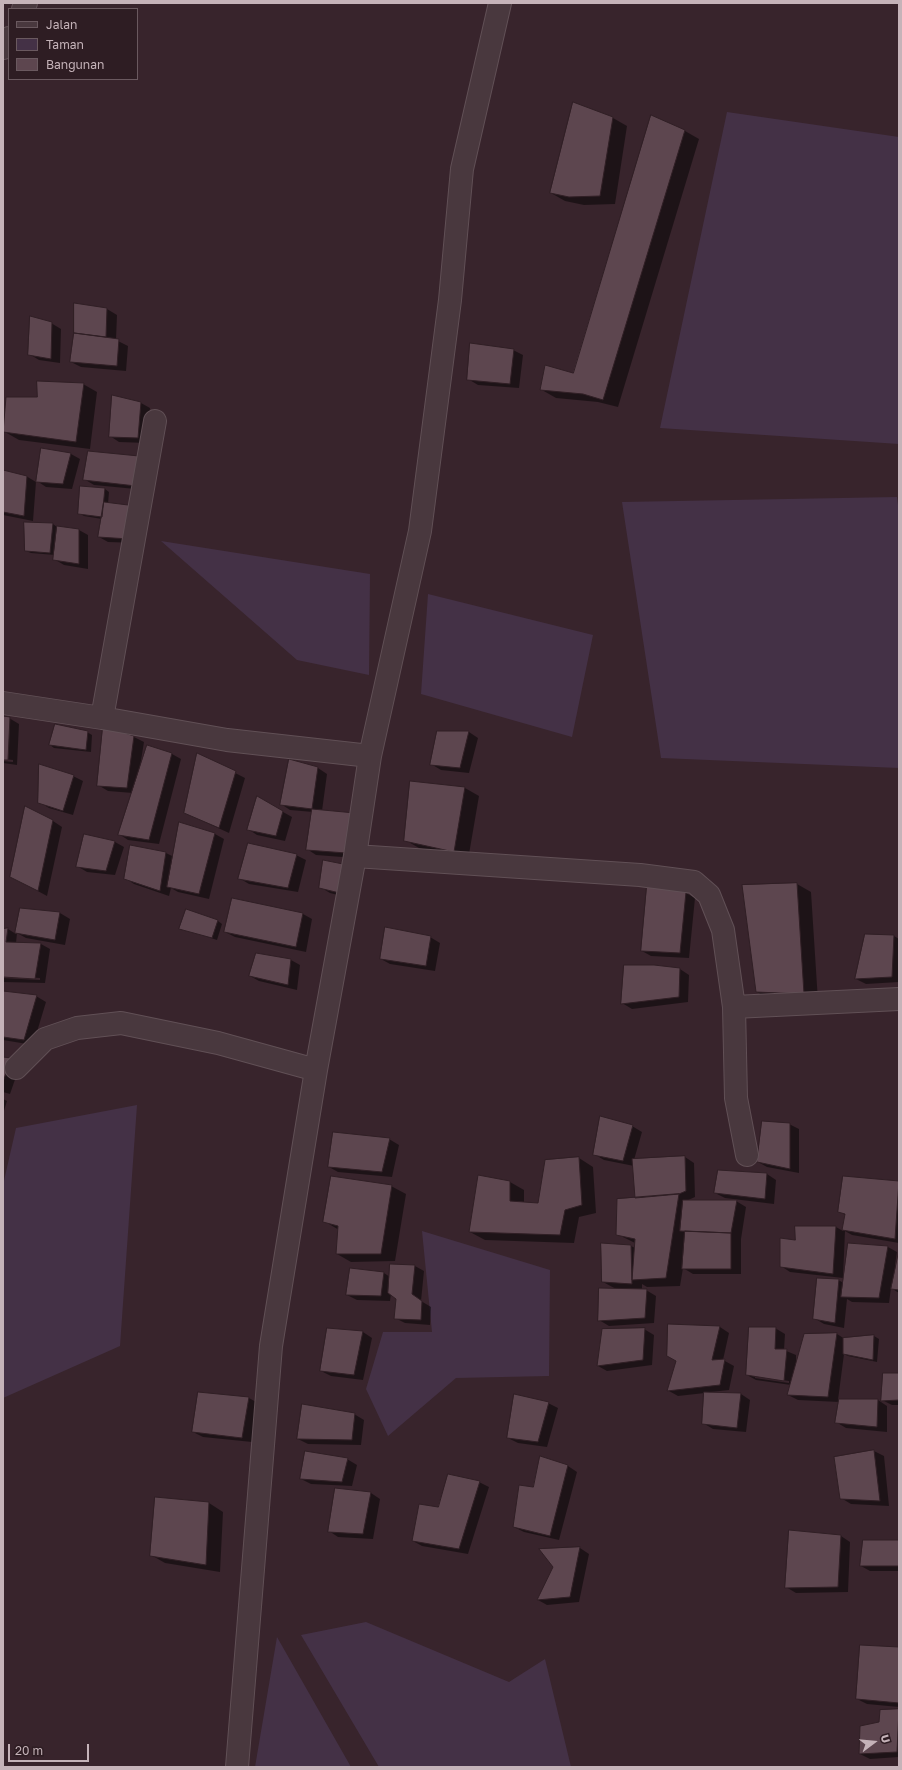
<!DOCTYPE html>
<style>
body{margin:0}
#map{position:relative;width:902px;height:1770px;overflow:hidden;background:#38242c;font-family:"Golos Text",sans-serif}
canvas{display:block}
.frame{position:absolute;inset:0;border:4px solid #c5b3b9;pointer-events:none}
.legend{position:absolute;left:8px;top:8px;width:130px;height:72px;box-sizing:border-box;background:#2e1d23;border:1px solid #6a595f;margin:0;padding:5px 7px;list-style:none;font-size:12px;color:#c5b3b9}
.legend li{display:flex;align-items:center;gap:8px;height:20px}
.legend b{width:20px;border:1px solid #6a595f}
.north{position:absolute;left:854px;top:1722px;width:40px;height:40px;-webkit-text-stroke:3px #2e1d23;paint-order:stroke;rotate:74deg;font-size:11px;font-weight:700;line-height:16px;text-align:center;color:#c5b3b9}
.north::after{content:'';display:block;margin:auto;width:14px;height:18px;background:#c5b3b9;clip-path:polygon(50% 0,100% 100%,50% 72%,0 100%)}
.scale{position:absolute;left:8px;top:1744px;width:81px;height:18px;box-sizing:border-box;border:2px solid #c5b3b9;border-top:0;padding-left:5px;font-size:12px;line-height:14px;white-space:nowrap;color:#c5b3b9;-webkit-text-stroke:3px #2e1d23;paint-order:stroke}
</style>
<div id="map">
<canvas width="902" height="1770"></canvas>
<div class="frame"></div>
<ul class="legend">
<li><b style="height:5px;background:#49383e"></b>Jalan</li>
<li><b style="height:11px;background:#443146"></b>Taman</li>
<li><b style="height:11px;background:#5d464f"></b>Bangunan</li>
</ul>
<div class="north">U</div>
<div class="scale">20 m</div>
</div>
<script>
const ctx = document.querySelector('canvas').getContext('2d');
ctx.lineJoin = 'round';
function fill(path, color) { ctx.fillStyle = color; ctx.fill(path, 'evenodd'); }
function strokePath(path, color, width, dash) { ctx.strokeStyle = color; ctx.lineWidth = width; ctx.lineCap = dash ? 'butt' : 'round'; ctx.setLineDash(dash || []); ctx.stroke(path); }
const green = new Path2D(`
 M727,112L899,137V444L660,428Z
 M897,497L899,513V768L661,758L622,502Z
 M161,541L370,574L369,675L297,660Z
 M428,594L593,635L572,737L421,694Z
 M137,1105L120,1346L3,1398V1185L16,1128Z
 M422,1231L550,1270L549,1376L456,1378L388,1436L366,1389L383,1332H432Z
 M366,1622L509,1682L545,1659L571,1767H379L301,1635Z
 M277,1637L351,1767H255Z`);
const shadow = new Path2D(`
 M613,118L627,126L615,204L584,205L565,201L551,193Z
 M685,131L699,139L618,407L598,402L556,398L542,390L573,374Z
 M75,305L107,309L117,315L116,340L128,346L126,371L81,367L71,362L75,333Z
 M51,323L61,329L60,363L39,360L29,354Z
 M513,350L523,355L519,388L478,385L468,379Z
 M83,384L97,392L90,449L19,440L5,432L38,398Z
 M141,403L150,408L147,443L119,442L110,436Z
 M89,453L146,490L94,485L84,479Z
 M71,454L80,459L72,489L46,487L37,481Z
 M3,471L26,476L36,482L33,521L3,515Z
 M105,489L109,492L108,504L138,543L108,542L99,537L102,519L84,516L79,513Z
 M53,524L57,527L79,530L88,535V569L64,565L54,559L55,555L31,553L26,551Z
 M3,717L9,718L19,724L17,765L3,763V761L13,762V760L3,759Z
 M104,727L134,737L144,742L140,767L172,754L181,759L159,844L128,840L119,834L133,793L108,791L98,785Z
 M87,732L92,735L91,752L54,748L50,745Z
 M438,732H469L478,738L469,773L441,770L431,764Z
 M198,754L245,778L229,833L185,813Z
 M290,761L318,768L327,774L322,811L355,858L316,855L307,849L313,812L290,810L281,804Z
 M73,776L83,781L73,815L49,808L39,802Z
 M411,782L465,788L479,796L468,860L419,848L405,840Z
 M258,798L292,817L285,841L257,835L248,829Z
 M53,821L62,827L47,896L21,882Z
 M180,823L215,834L224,839L209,899L178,892L171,888L169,896L134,884L125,878L131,846L166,853L174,857Z
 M115,842L124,847L115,875L87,872L77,866Z
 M296,855L306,860L298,892L249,884L239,878Z
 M324,861L357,900L330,893L320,887Z
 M797,884L811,892L818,1001L771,1000L757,992Z
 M686,893L695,898L689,958L651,956L642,951Z
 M20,909L60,913L70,919L65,945L26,938L17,933L16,943L41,944L50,949L45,983L3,982V978L40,980V978L3,976V930L8,929L16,934Z
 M303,914L312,919L306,952L235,937L225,932Z
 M218,921L222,924L217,940L180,928Z
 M866,935L894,936L899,939V982L866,984L856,979Z
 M430,937L440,943L435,971L390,964L381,959Z
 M291,960L300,965L297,990L259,981L250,976Z
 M680,969L689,975L688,1002L632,1009L622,1003Z
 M3,992L36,996L46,1002L33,1045L3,1040Z
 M3,1058L20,1065L10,1094L3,1092Z
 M3,1099L7,1101L3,1114Z
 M789,1124L799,1129V1173L767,1167L758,1162Z
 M632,1126L642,1132L634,1160L685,1157L694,1163L695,1197L686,1201H736L746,1207L741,1239V1274H693L683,1268L680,1286L647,1287L642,1284V1290H646L656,1296L654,1323L609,1326L599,1320L616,1289L603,1282L631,1246L635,1248V1243L617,1234L636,1199L634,1166L604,1160L594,1154Z
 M389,1139L399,1145L392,1177L338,1172L329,1167Z
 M579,1158L593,1167L596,1213L579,1217L574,1243L485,1240L470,1232L510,1182L524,1190V1203L539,1204Z
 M719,1171L767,1174L776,1180L774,1204L725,1198L715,1193Z
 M898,1182L899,1243L852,1235L845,1231L843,1278L790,1272L781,1266L796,1241L836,1227L843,1231L845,1215L839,1211Z
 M391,1186L406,1194L395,1261L351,1262L337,1254L339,1230L324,1221Z
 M888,1247L897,1252L895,1265H897L899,1254V1293L891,1288L889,1303L852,1302L847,1299L844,1328L824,1324L814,1318L838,1280L844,1283Z
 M415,1266L424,1271L421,1301L431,1307L430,1325L405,1323L395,1318L397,1299L391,1294L390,1301L357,1300L347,1295L351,1269L384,1273L390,1277Z
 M669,1325L720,1327L729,1333L723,1360L734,1366L729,1390L711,1392V1393L741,1394L750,1400L746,1432L713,1429L703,1423L705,1393L678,1396L669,1391L677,1361Z
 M775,1328L785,1334L784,1350L796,1355V1365L805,1335L837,1334L845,1339L874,1336L879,1339L877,1362L848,1356L844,1354L838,1400H878L887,1406V1432L846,1428L836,1422L839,1402L798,1400L788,1395L791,1385L756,1380L747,1375ZM755,1376L789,1381V1383L755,1378Z
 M644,1329L654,1335L652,1365L607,1371L598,1366Z
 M363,1332L372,1338L363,1380L331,1376L321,1371Z
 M899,1374V1405H892L882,1400Z
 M249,1398L258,1403L252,1442L203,1437L193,1432Z
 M548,1403L558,1408L547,1447L518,1443L508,1438Z
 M354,1414L364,1420L361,1445L308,1444L298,1439Z
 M874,1451L884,1456L889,1506L851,1504L841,1498L835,1458Z
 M541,1457L568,1466L577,1472L559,1540L524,1532L514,1527L533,1488Z
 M347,1459L357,1465L352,1486L311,1484L301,1479Z
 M479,1482L489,1487L468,1554L422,1546L413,1541L438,1508Z
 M371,1493L380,1499L373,1539L338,1537L329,1531Z
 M209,1503L223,1512L220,1572L165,1563L151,1555Z
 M841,1536L850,1542L848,1592L796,1593L786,1587Z
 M899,1541V1571H870L861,1566Z
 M580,1548L589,1554L579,1602L547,1605L538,1600L554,1567L541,1550Z
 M899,1648V1707L867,1704L857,1699Z
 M899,1710V1757L870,1759L860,1754L880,1723L881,1711Z`);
const building = new Path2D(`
 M573,102L613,117L600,196L569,197L550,193Z
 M651,115L685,130L603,400L583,394L540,390L545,365L573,373Z
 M74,303L107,308L106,337L74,333Z
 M30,316L52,322L51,359L28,355Z
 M74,333L119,339L117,366L70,362Z
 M470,343L514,349L510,384L467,380Z
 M37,381L84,383L76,442L3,432L6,397H37Z
 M112,395L141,402L138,438L109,437Z
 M41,448L71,453L63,484L36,482Z
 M88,451L139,456L136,486L83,480Z
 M3,470L27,476L24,516L3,512Z
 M80,486L105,488L102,517L78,514Z
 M104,502L136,506L129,539L98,537Z
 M24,522L53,523L50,553L25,551Z
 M57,526L79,529V564L53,560Z
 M3,716L10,717L8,760H3Z
 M55,724L88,731L86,750L49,745Z
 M103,726L134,736L127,788L97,786Z
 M437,731H469L460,768L430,765Z
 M147,745L172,753L149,840L118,835Z
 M197,753L236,771L219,828L184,813Z
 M289,759L318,767L312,809L280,805Z
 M39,764L74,775L63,811L38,803Z
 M410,781L465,787L454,852L404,841Z
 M257,796L283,811L276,836L247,830Z
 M25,806L53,820L38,891L10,877Z
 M312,809L355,813L346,853L306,850Z
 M179,822L215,833L199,894L167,887Z
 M84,834L115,841L106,871L76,867Z
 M248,843L297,854L288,888L238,879Z
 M130,845L166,852L160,891L124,879Z
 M323,860L353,866L348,895L319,888Z
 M797,883L804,994L756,992L742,885Z
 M647,885L686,892L680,953L641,951Z
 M232,898L303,913L296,947L224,932Z
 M20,908L60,912L55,940L15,933Z
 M186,909L218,920L212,938L179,929Z
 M385,927L431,936L426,966L380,959Z
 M8,928L6,942L41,943L35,979L3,977V929Z
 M865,934L894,935L892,977L855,979Z
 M256,953L291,959L288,985L249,976Z
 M624,965H654L680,968L679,997L621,1004Z
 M3,991L37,995L24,1040L3,1037Z
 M3,1057L11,1058L3,1082Z
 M600,1116L633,1125L623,1161L593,1155Z
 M762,1121L790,1123V1169L757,1162Z
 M333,1132L390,1138L382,1172L328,1167Z
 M685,1156L686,1191L679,1194L635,1198L632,1159Z
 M579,1157L582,1205L565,1210L560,1235L469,1232L478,1175L510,1181V1201L538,1203L545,1160Z
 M718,1170L767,1173L765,1199L714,1193Z
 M331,1176L392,1185L381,1254H336L338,1226L323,1222Z
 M843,1176L899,1181L895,1239L842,1230L845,1214L838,1212Z
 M679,1194L666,1278L632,1280L635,1239L616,1235L617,1199Z
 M683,1200H737L731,1233L680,1231Z
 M795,1226H836L833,1274L780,1267V1238L795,1240Z
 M685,1231L731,1233V1269H682Z
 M601,1243L631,1245L632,1284L602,1282Z
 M848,1243L888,1246L879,1298L841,1297Z
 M899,1250V1290L891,1289Z
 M390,1264L415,1265L412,1294L422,1301L421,1320L394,1319L396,1299L388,1293Z
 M350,1268L384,1272L381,1296L346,1295Z
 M817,1278L839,1279L835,1323L813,1319Z
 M599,1288L647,1289L645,1318L598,1321Z
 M668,1324L720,1326L712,1360L725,1359L720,1385L667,1391L676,1361L667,1356Z
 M749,1327H776L775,1349H787L784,1381L746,1375Z
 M327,1328L363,1331L354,1375L320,1371Z
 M645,1328L643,1360L597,1366L602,1329Z
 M837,1333L828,1397L787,1395L804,1334Z
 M874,1335L873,1360L843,1354V1338Z
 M883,1373H899V1400L881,1401Z
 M198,1392L249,1397L242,1438L192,1432Z
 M704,1392L741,1393L737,1428L702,1424Z
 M514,1394L549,1402L538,1442L507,1438Z
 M839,1399H878L877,1427L835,1423Z
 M302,1404L355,1413L352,1440L297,1439Z
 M874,1450L880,1501L840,1499L834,1457Z
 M305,1451L348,1458L342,1482L300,1479Z
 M540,1456L568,1465L550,1536L513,1527L519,1485L533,1487Z
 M448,1474L480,1481L459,1549L412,1541L419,1504L438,1507Z
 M335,1488L371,1492L363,1534L328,1532Z
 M155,1497L209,1502L206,1565L150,1556Z
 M789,1530L841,1535L838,1587L785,1588Z
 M863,1540H899V1566H860Z
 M580,1547L570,1597L537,1600L553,1567L539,1549Z
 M860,1645L899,1647V1703L856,1699Z
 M899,1709L897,1752L859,1754L860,1726L879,1722L880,1710Z`);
const minor = new Path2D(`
 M23,9L26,3
 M3,48L9,38
 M3,703L102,718L227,740L370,756
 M102,718L155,421
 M355,856L640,875L694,882L709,895L723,930L734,1007L736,1098L747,1155
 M734,1007L899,999
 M16,1068L45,1039L77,1028L121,1023L218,1043L316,1070
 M237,1767L271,1346L316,1070L355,856L370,756L420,531L450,300L462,169L500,3`);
fill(green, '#443146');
fill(shadow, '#0007');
fill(building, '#5d464f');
strokePath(building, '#301f25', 1);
strokePath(minor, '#615056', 24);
strokePath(minor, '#49383e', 22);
</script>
